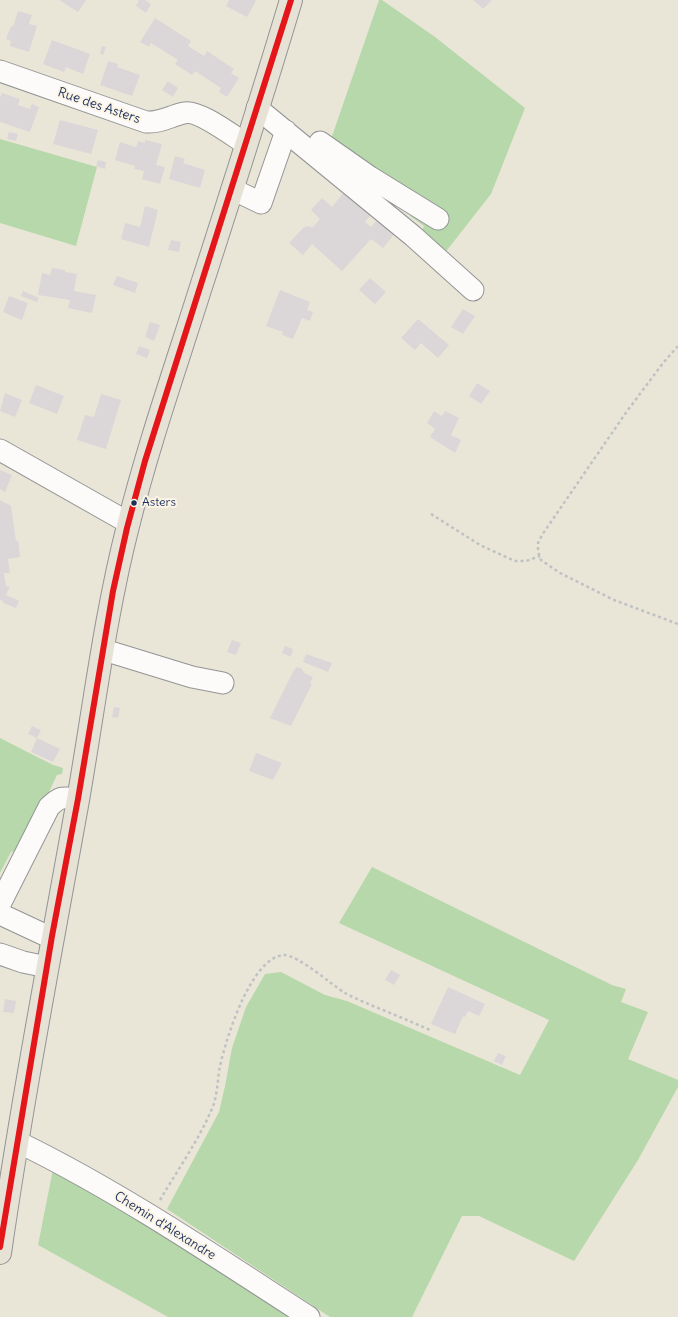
<!DOCTYPE html>
<style>
body{margin:0}
canvas{display:block;background:#e9e6d8}
</style>
<canvas width="678" height="1317"></canvas>
<script>
const ctx = document.querySelector('canvas').getContext('2d');
ctx.lineJoin = 'round';
function fill(path, color) { ctx.fillStyle = color; ctx.fill(path, 'evenodd'); }
function strokePath(path, color, width, dash) { ctx.strokeStyle = color; ctx.lineWidth = width; ctx.lineCap = dash ? 'butt' : 'round'; ctx.setLineDash(dash || []); ctx.stroke(path); }
function label(font, color, halo, rows, align = 'center') {
  ctx.font = font + ' Delius,sans-serif'; ctx.lineWidth = 4; ctx.setLineDash([]); ctx.textBaseline = 'middle'; ctx.strokeStyle = halo; ctx.fillStyle = color; for (const [text, x, y, turn = 0] of rows) {
    ctx.save(); ctx.translate(x, y); ctx.rotate((+turn || 0) * Math.PI / 180); ctx.textAlign = isNaN(turn) ? turn : align; if (halo) ctx.strokeText(text, 0, 0); ctx.fillText(text, 0, 0); ctx.restore();
  }
}
const green = new Path2D(`
 M379,0H382L435,37L525,108L491,194L444,254L420,234L424,226L410,216L418,205L330,142Z
 M0,139L97,167L76,246L0,223Z
 M0,738L53,765L63,768L62,774L57,775L22,849L11,852L0,873Z
 M372,867L612,985L626,989L621,1002L648,1012L628,1059L678,1080V1087L638,1160L574,1261L479,1216H462L412,1317H330L167,1209L219,1112L225,1086L232,1048L246,1007L265,974L281,972L325,995L347,1001L520,1075L549,1020L339,923Z
 M54,1164L295,1317H168L38,1245Z`);
const building = new Path2D(`
 M59,0H86L78,12Z
 M139,0H145L151,4L146,13L136,6Z
 M229,0H254L256,1L247,17L226,6Z
 M473,0H492L483,9Z
 M18,11L32,15L29,24L37,26L29,52L10,46L11,41L6,39L11,26L13,27Z
 M155,18L191,41L188,46L204,56L207,51L234,69L231,73L239,78L227,97L219,92L221,88L195,71L192,75L175,64L178,60L151,43L149,47L140,42Z
 M52,40L90,54L83,74L66,67L64,72L43,64Z
 M102,46L106,47L103,55L100,54Z
 M108,61L118,64L117,67L140,75L132,96L100,85Z
 M168,81L178,88L173,97L162,90Z
 M2,93L20,99L18,105L30,109L32,104L39,107L30,132L0,122V98Z
 M60,120L98,130L91,154L53,144Z
 M9,132L18,134L16,141L7,139Z
 M145,140L162,144L156,165L165,167L160,184L142,179L144,171L134,169L135,166L115,160L120,142L136,147L138,141L145,143Z
 M175,156L185,159L183,163L205,170L200,188L169,179Z
 M98,160L106,162L105,169L96,166Z
 M349,186L376,209L365,222L371,227L379,217L396,232L383,248L371,239L342,271L312,244L303,255L289,243L304,227L310,226L312,228L320,219L311,210L322,198L332,207Z
 M145,206L158,210L149,247L121,239L125,223L140,227Z
 M171,240L181,242L179,252L168,250Z
 M52,268L65,270V272L77,274L74,291L96,295L92,313L68,308L70,300L38,295L42,273L50,275Z
 M117,276L138,283L135,293L113,285Z
 M370,278L386,292L375,304L359,290Z
 M280,290L310,302L307,310L313,312L310,321L302,318L293,339L282,335L283,332L266,326Z
 M23,291L39,298L37,302L21,296Z
 M9,296L28,303L22,320L3,312Z
 M463,309L475,316L463,334L451,327Z
 M418,319L449,345L438,358L421,343L415,350L401,338Z
 M150,322L160,325L154,341L145,337Z
 M139,346L150,350L147,358L136,354Z
 M477,383L490,391L481,404L469,396Z
 M36,385L64,396L57,414L29,403Z
 M5,393L22,400L15,417L0,411Z
 M101,394L121,400L106,449L77,440L85,415L94,417Z
 M434,411L442,416L445,411L459,418L451,435L461,440L455,453L430,437L435,429L427,423Z
 M0,470L12,475L5,492L0,489Z
 M0,500L11,506L16,541L18,540L20,557L8,559L10,573H4L6,586L10,587L6,595L19,601L16,608L3,603V601L0,600Z
 M232,640L241,643L236,655L227,652Z
 M285,646L293,649L291,657L282,653Z
 M306,654L332,663L328,672L303,662Z
 M297,667L302,669L304,673L313,677L310,683L312,684L291,726L270,718L294,670Z
 M114,707L120,708L118,718L112,717Z
 M32,726L41,730L37,738L28,734Z
 M37,738L60,749L53,762L31,752Z
 M256,753L282,763L273,780L249,771Z
 M391,970L400,975L394,985L385,980Z
 M448,987L485,1004L479,1016L468,1011L465,1017L463,1016L455,1034L431,1024Z
 M5,999L16,1001L14,1013L3,1012Z
 M498,1053L506,1056L502,1065L494,1061Z`);
const path = new Path2D(`
 M678,346L663,363L625,414L542,535L538,543V552L541,560L560,573L614,600L678,624
 M431,514L480,545L515,561H526L540,556
 M160,1200C177,1171 198,1141 211,1111C218,1096 217,1081 220,1066C226,1039 251,957 284,955C298,955 332,985 345,993C354,998 364,1002 373,1006C393,1014 412,1022 432,1031`);
const minor = new Path2D(`
 M0,71L146,122C161,123 170,116 184,113C198,109 233,136 246,144
 M257,108L413,236L473,290
 M320,142L370,177L438,219
 M232,189L261,203L286,131
 M0,450L129,523
 M104,650L192,677L223,683
 M0,904L49,807C60,796 62,797 78,799
 M0,914L45,935L52,936
 M0,954L23,962L47,967
 M17,1143L24,1145C123,1194 216,1257 309,1317`);
const major = new Path2D(`
 M0,1253C22,1101 51,950 78,800C94,708 105,616 128,526C148,446 175,369 200,290C231,194 262,97 291,0`);
const bus1 = new Path2D(`
 M0,1247L52,936L78,799L113,591L127,528L145,461L291,0`);
const markers = [
 [134,503,3.5,"#1b2f5e"]
];
const busNames = [
 ["Asters",142,503]
];
const streetNames = [
 ["Rue des Asters",99,106,19],
 ["Chemin d'Alexandre",165,1226,32]
];
fill(green, '#b7d8aa');
fill(building, '#dbd6d8');
strokePath(minor, '#939595', 23);
strokePath(major, '#939595', 24);
strokePath(path, '#bfc1c3', 2.5, [3, 3]);
strokePath(minor, '#fcfbf9', 21);
strokePath(major, '#e6e2d5', 22);
strokePath(bus1, '#e41619', 6);
for (const [x, y, r, color] of markers) { const dot = new Path2D(); dot.arc(x, y, r, 0, 2 * Math.PI); ctx.fillStyle = color; ctx.fill(dot); strokePath(dot, '#fcf5e5', 1.5); }
label('12px', '#1b2f5e', '#fcf5e5', busNames, 'left');
label('13px', '#1b2f5e', '#fcf5e5', streetNames);
</script>
